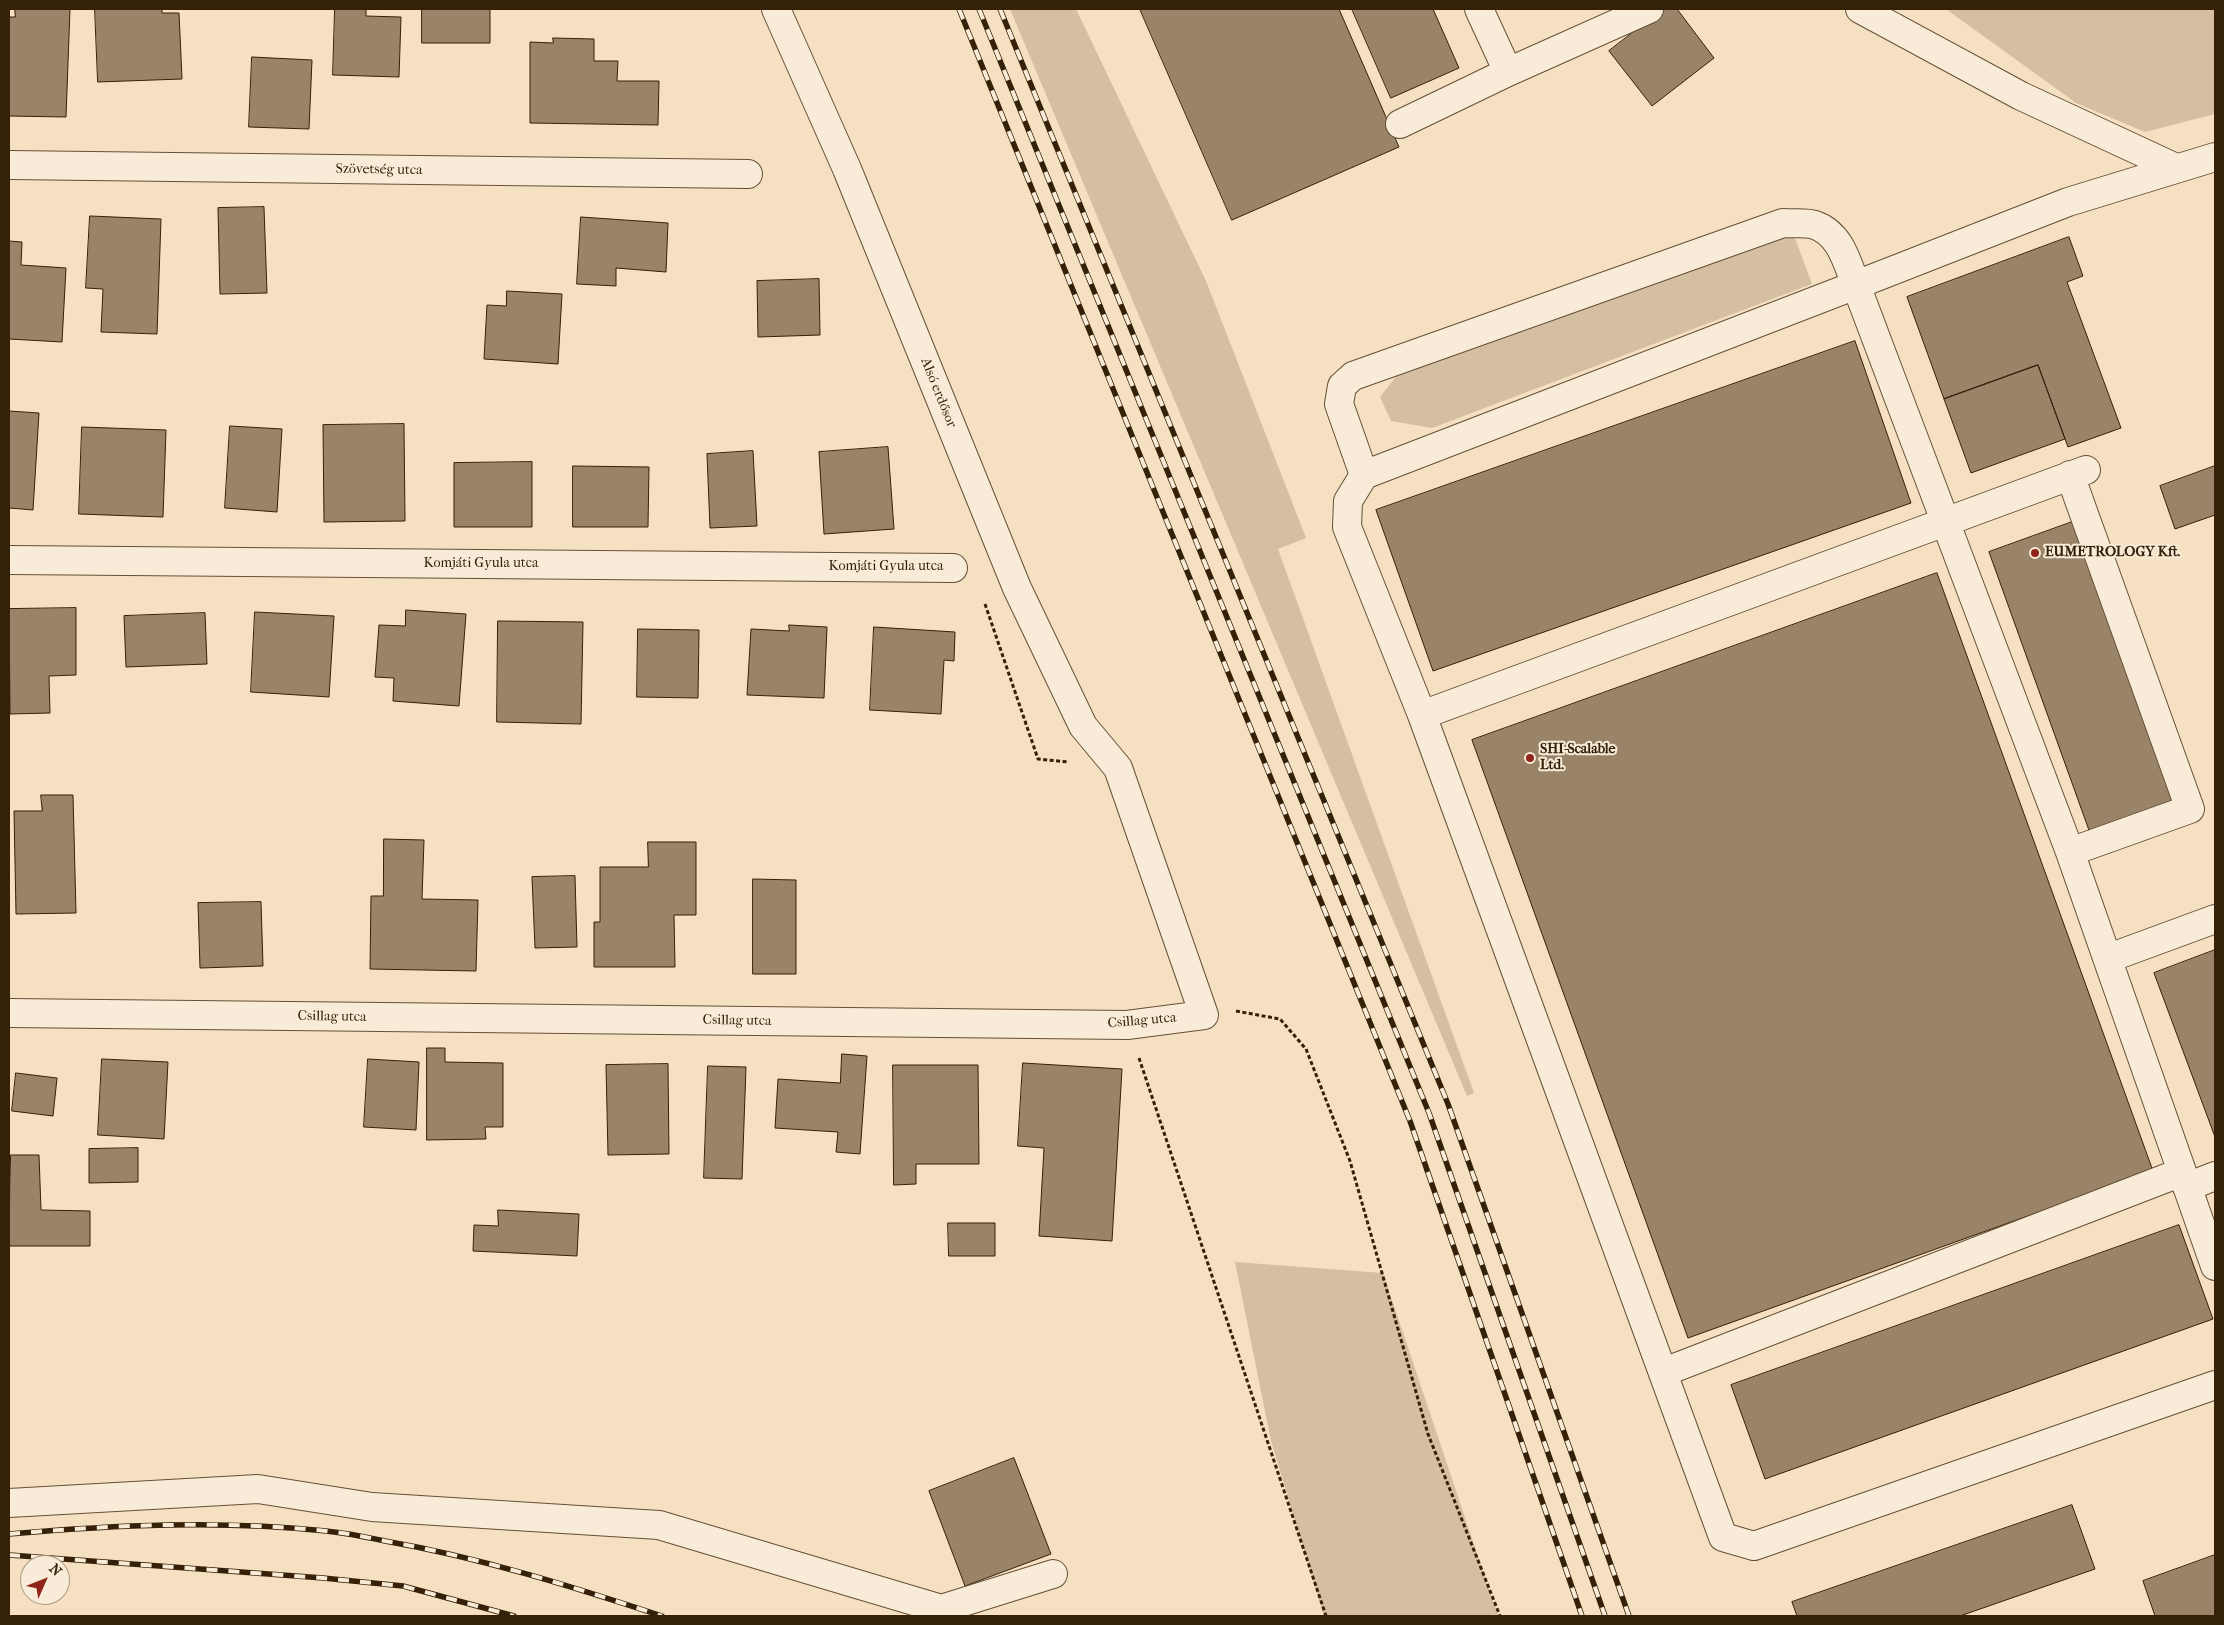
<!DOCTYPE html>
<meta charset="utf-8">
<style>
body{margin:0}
#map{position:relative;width:2224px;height:1625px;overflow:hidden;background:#f5e0c2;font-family:"IM FELL French Canon",serif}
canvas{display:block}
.frame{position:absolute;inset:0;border:10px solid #352008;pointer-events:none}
.north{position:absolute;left:20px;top:1555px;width:50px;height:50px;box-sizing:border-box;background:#f8ebd7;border:1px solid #aa9a84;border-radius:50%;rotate:46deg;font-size:14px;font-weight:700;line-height:20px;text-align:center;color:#352008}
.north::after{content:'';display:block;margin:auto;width:18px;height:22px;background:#8f2418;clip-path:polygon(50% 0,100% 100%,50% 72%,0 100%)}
</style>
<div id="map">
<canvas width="2224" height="1625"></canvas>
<div class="frame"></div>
<div class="north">N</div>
</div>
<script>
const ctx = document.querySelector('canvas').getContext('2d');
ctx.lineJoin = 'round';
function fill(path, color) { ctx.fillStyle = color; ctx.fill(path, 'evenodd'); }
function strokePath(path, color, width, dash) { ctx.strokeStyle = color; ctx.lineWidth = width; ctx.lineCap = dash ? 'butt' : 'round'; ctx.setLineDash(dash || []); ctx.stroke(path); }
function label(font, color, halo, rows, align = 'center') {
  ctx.font = font + ' "IM FELL French Canon",serif'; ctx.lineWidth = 4; ctx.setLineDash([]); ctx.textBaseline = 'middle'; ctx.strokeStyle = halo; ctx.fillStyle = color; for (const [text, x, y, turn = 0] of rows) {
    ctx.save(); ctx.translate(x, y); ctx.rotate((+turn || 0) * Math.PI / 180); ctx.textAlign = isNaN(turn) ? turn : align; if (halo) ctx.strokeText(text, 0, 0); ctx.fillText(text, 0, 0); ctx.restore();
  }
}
const green = new Path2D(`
 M1010,9H1076L1206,281L1306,538L1278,549L1474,1093L1467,1096Z
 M1946,9H2215V114L2145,132L2076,103Z
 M1793,233L1812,284L1432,428L1391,421L1380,397L1399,373Z
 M1235,1262L1383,1273L1498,1616H1324L1271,1441Z`);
const building = new Path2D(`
 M15,9H70L66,117L9,116V17H15Z
 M95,9H162V13H179L182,79L98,82Z
 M335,9H366V16L401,17L399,77L333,75Z
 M422,9H490V43H422Z
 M1140,9H1339L1399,147L1232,220Z
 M1352,9H1433L1459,68L1391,98Z
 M1663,9H1677L1714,58L1652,106L1609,51Z
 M553,38L594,39V61H618L617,81H659L658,125L530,123V42L553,43Z
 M252,57L312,60L309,129L249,127Z
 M264,207L267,293L220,294L218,208Z
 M90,216L161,219L157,334L101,332L103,289L86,288Z
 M581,217L668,223L666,272L616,268V286L577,284Z
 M2069,237L2083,276L2067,282L2121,428L2068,447L2038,365L1944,399L1907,297Z
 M9,241L22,242L21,265L66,268L62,342L9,339Z
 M819,279L820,335L758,337L757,281Z
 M507,291L562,294L558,364L484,359L487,305L506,306Z
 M1855,341L1911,503L1433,671L1376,510Z
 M2038,365L2065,439L1971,473L1944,399Z
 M9,411L39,413L33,510L9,508Z
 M404,424L405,521L324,522L323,425Z
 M230,426L282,429L277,512L225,508Z
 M82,427L166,430L163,517L79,514Z
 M888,447L894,529L824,534L819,452Z
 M753,451L757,526L710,528L707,454Z
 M532,462V527H454V463Z
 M573,466L649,467L648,527H573Z
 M2215,466V515L2175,529L2160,486Z
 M2075,521L2177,802L2090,833L1989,552Z
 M1937,573L2153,1171L1688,1338L1472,740Z
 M76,608V675L49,676L50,713L10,714L9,609Z
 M406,610L466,614L459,706L393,701L394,678L375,677L379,625L405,626Z
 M255,612L334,616L329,697L251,692Z
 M205,613L207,664L126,667L124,616Z
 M498,621L583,622L581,724L497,722Z
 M789,625L827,627L824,698L747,695L751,629L789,631Z
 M874,627L955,632L954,661L944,660L941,714L870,710Z
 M638,629L699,630L698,698L637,697Z
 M41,795H73L76,913L16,914L14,811H42Z
 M384,839L424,840L422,899L478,900L476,971L370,969L371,896H383Z
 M648,842H696V915H674L675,967H594V922H600V867H648Z
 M575,876L577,947L535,948L532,877Z
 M753,879L796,880V974H753Z
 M261,902L263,966L200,968L198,903Z
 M2215,950V1137L2154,973Z
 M427,1048H445V1062L503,1063V1127H485L486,1139L427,1140Z
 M842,1054L867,1056L860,1154L836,1152L838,1132L775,1128L778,1079L840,1083Z
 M102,1059L168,1062L164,1139L98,1135Z
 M368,1059L419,1062L416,1130L364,1127Z
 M1023,1063L1122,1069L1112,1241L1039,1236L1044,1148L1018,1146Z
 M668,1064L669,1154L608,1155L606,1065Z
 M893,1065H978L979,1164H916V1184L894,1185Z
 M708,1066L746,1067L742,1179L704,1178Z
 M16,1073L57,1078L53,1116L12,1111Z
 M138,1148V1182L89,1183V1149Z
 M11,1155H39L41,1210L90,1211V1246H9Z
 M498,1210L579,1214L577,1256L473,1251L474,1225L498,1226Z
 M948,1223H995V1256H949Z
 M2179,1225L2213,1319L1765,1479L1731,1385Z
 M1014,1458L1051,1554L965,1586L929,1491Z
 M2072,1505L2095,1569L1960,1616H1797L1792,1602Z
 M2215,1555V1616H2155L2143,1581Z`);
const path = new Path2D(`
 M985,604L1038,759L1068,762
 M1236,1011L1280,1019L1306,1049L1350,1161L1428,1434L1500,1616
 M1139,1058L1326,1616`);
const minor = new Path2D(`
 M1479,9L1508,72
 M1860,9L2021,96L2176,168
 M1400,124L1508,72L1649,9
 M2215,157L2068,202L1856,285L2070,852L2215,1266
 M9,165L748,174
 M1364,475L1339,404L1342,386L1353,376L1783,223C1793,224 1806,222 1815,225C1841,234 1847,263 1856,285L1364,475L1348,501L1347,527L1422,715L1723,1537L1754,1546L2215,1385
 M9,560L953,568
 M1422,715L2086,470
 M2070,852L2190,809L2070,475
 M2109,958L2215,919
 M9,1013L1127,1025L1204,1015L1118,768L1083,726L1017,588L847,169L776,9
 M2187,1187L2215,1176
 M1664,1372L2182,1172
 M9,1503L258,1489L372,1507L659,1525L941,1609L1053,1574`);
const rail = new Path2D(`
 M959,9L1410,1121L1582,1616
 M979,9L1429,1113L1605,1616
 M1000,9L1448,1104L1629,1616
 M9,1534C115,1525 219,1520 326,1531C346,1533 366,1537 385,1541C482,1558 570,1586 662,1616
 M9,1555L323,1578L403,1586L514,1616`);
const markers = [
 [2035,553,5,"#8f2418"],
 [1530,758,5,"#8f2418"]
];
const streetNames = [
 ["Szövetség utca",379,170,1],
 ["Alsó erdősor",938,393,68],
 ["Komjáti Gyula utca",481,564],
 ["Komjáti Gyula utca",886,567],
 ["Csillag utca",332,1017,1],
 ["Csillag utca",737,1021,1],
 ["Csillag utca",1142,1021,-5]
];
const poiNames = [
 ["EUMETROLOGY Kft.",2045,553],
 ["SHI-Scalable",1540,750],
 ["Ltd.",1540,766]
];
fill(green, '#d4bfa2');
fill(building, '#998469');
strokePath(building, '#352008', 1);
strokePath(minor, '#655036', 30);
strokePath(path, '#352008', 3, [4, 2.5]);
strokePath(minor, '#f8ebd7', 28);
strokePath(rail, '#352008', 5.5);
strokePath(rail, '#f8ebd7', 4, [11]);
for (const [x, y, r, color] of markers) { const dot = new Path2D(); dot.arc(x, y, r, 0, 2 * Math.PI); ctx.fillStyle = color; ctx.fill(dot); strokePath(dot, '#f8ebd7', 2); }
label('14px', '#352008', '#f8ebd7', streetNames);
label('bold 14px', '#352008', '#f8ebd7', poiNames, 'left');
</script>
